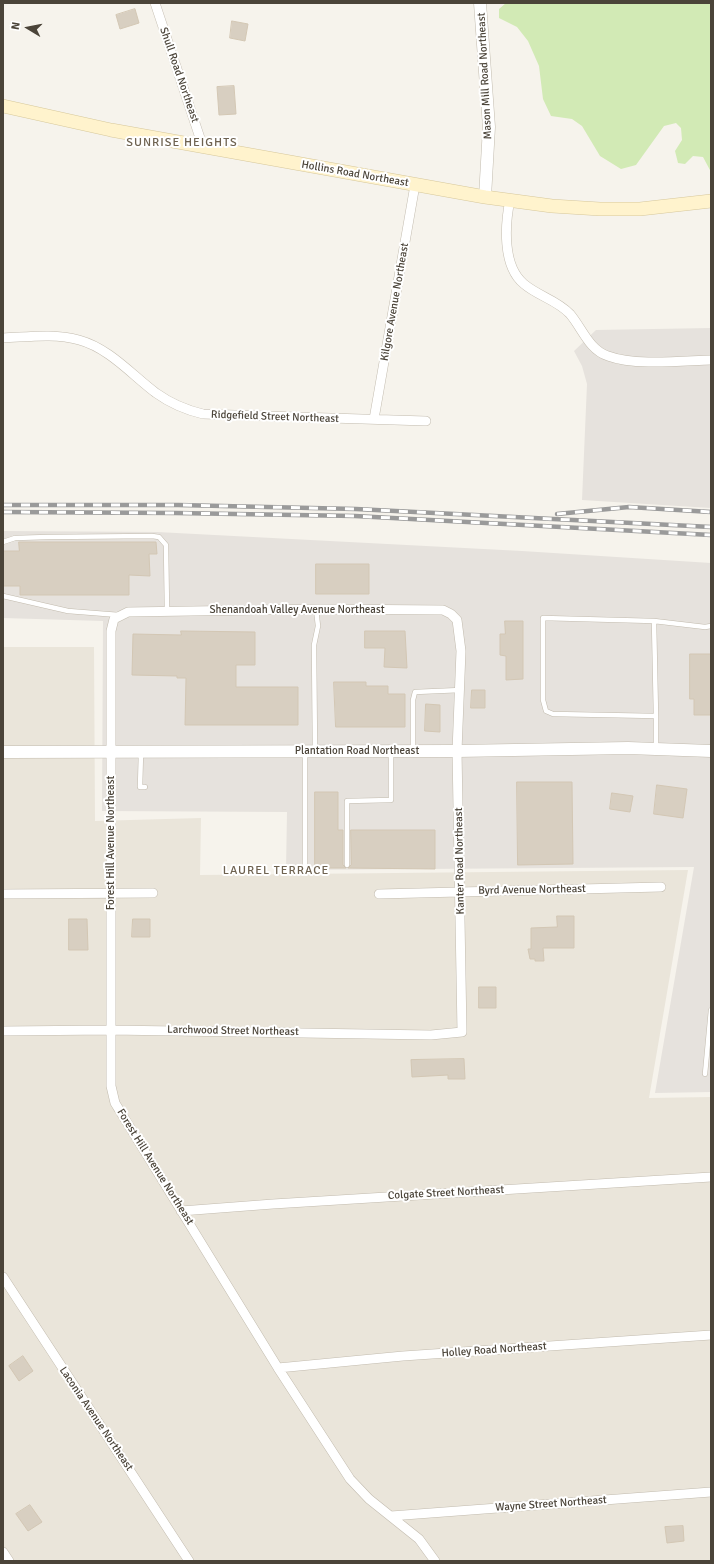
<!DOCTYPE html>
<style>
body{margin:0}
#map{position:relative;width:714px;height:1564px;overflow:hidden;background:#f6f3ec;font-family:Signika,sans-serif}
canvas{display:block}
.frame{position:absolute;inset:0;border:4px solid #4b4439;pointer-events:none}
.north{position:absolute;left:8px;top:8px;width:40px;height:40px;-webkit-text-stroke:3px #fff;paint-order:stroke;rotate:280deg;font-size:11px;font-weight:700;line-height:16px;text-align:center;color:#4b4439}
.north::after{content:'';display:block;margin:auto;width:14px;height:18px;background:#4b4439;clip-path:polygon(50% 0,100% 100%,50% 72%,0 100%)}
</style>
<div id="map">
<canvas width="714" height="1564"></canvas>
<div class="frame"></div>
<div class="north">N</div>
</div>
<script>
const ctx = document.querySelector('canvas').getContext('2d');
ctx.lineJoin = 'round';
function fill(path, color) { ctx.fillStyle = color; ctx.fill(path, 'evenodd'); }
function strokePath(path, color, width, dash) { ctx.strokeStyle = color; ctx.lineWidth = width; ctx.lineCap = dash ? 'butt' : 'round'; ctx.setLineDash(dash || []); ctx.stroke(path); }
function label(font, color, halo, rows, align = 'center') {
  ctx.font = font + ' Signika,sans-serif'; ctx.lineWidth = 4; ctx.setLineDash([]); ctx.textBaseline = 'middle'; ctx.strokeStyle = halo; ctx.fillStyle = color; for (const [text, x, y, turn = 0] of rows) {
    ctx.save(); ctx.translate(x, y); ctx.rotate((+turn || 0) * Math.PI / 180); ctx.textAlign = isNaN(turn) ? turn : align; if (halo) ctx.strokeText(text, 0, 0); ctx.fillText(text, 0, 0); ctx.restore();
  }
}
const residential = new Path2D(`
 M3,647H94L95,821L201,818L200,875L688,870L649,1098L711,1097V1561H3Z`);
const industrial = new Path2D(`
 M711,328V508L582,500L587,384L582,366L574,351L596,330Z
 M3,531L157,532L522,551L711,563V1092L655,1093L694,867L286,870L287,812L102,811L103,621L3,618Z`);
const green = new Path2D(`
 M506,3H711V172L703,157L693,156L685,164L678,163L675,151L682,140L681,128L676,123L664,126L636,165L621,169L600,156L582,126L572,119L551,116L543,99L539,66L528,41L517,27L499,18V9Z`);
const building = new Path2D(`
 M135,9L139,23L120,29L116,15Z
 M232,21L248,24L245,41L230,38Z
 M234,86L236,114L219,115L217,87Z
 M19,542H156L157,554H149L150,576L129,575V595H20V586H3V551H19Z
 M316,564H369V594H316Z
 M505,621H523V679L506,680V656L500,655V634H505Z
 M181,631L255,632V665H236V687H298V725H185L186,678H177V676L132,675L133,634L181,635Z
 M365,631H405L407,668L384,667L385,648H365Z
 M690,654H711V715H694V699H690Z
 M334,682H366V686H388V694H405V727H336Z
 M472,690H485V708H471Z
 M426,704L440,705V732L425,731Z
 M517,782H572L573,864L518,865Z
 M657,785L687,789L683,818L654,814Z
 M315,792H338V830H343V865L346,868H315Z
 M612,793L633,796L630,812L610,809Z
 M351,830H435V869L348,868L351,865Z
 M557,916H574V948H543L544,961H535V959H530L528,949H531V928L557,927Z
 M69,919H87L88,950H69Z
 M133,919H150V937H132Z
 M479,987H496V1008H479Z
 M464,1059L465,1079H448V1075L412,1077L411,1060Z
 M23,1356L33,1371L19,1381L9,1366Z
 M30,1505L42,1522L28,1531L16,1514Z
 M683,1526L684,1541L667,1543L665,1527Z`);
const service = new Path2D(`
 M3,542L15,538L48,537L152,536L159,537L166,545L167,611
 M3,596L68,611L119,615
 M654,621L705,627L711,626
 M656,716L654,621L543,618V700L546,711L553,714L656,716V748
 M413,750V700L415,692L461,690
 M315,751L314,645L318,626L316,609
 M141,753L140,787H145
 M305,753V866
 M347,865V801L391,800V753
 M705,1074L711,1010`);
const minor = new Path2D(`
 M155,3L203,147
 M510,200C505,224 502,266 524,284C538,296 557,300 570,314C582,328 589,350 608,356C635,366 681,361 711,360
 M3,338C28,337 54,333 79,340C109,348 132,375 156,393C170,403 186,410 203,414L426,421
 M374,419L415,185
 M3,894L153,893
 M379,894L661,887
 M3,1031L111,1030L431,1035L462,1032L457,751L461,651L457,620L451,614L443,610L320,609L128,612L114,619L111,631V1086L115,1103L278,1368L350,1479L369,1499L419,1539L435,1561
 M181,1211L273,1204L711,1177
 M3,1277L189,1561
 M278,1368L403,1356L711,1335
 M391,1516L711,1492
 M3,1552L9,1561`);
const tertiary = new Path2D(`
 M480,3L489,127L485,197
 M3,752L457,751L628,748L711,751`);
const secondary = new Path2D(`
 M3,106L111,130L485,197L552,206L600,209H640L711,201`);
const rail = new Path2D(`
 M3,505H178L356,509L711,527
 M3,512L176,513L355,516L711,535
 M557,514L629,507L711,512`);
const streetNames = [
 ["Shull Road Northeast",179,75,71],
 ["Mason Mill Road Northeast",485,76,-93],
 ["Hollins Road Northeast",355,174,10],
 ["Kilgore Avenue Northeast",395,302,-80],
 ["Ridgefield Street Northeast",275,417,2],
 ["Shenandoah Valley Avenue Northeast",297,610],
 ["Plantation Road Northeast",357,751],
 ["Forest Hill Avenue Northeast",111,843,-90],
 ["Kanter Road Northeast",460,861,-91],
 ["Byrd Avenue Northeast",532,890,-1],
 ["Larchwood Street Northeast",233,1031,1],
 ["Forest Hill Avenue Northeast",155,1167,58],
 ["Colgate Street Northeast",446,1193,-3],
 ["Holley Road Northeast",494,1350,-4],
 ["Laconia Avenue Northeast",96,1419,56],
 ["Wayne Street Northeast",551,1504,-4]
];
const neighbourhoodNames = [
 ["SUNRISE HEIGHTS",182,143],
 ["LAUREL TERRACE",276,871]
];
fill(residential, '#eae5da');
fill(industrial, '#e6e2dd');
fill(green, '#d2eab5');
fill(building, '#d8cfc1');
strokePath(building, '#d3c7b4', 1);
strokePath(service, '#c2bbae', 5.5);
strokePath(minor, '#c2bbae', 10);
strokePath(tertiary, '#c2bbae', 13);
strokePath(secondary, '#d6c79b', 14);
strokePath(service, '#fff', 4.5);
strokePath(minor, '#fff', 9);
strokePath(tertiary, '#fff', 12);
strokePath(secondary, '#fff3cd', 13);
strokePath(rail, '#9a9a9a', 4.5);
strokePath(rail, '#fff', 3, [9]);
label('11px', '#4b4439', '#fff', streetNames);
ctx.letterSpacing = '1px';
label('12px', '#6e6250', '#fff', neighbourhoodNames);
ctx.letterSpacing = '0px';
</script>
